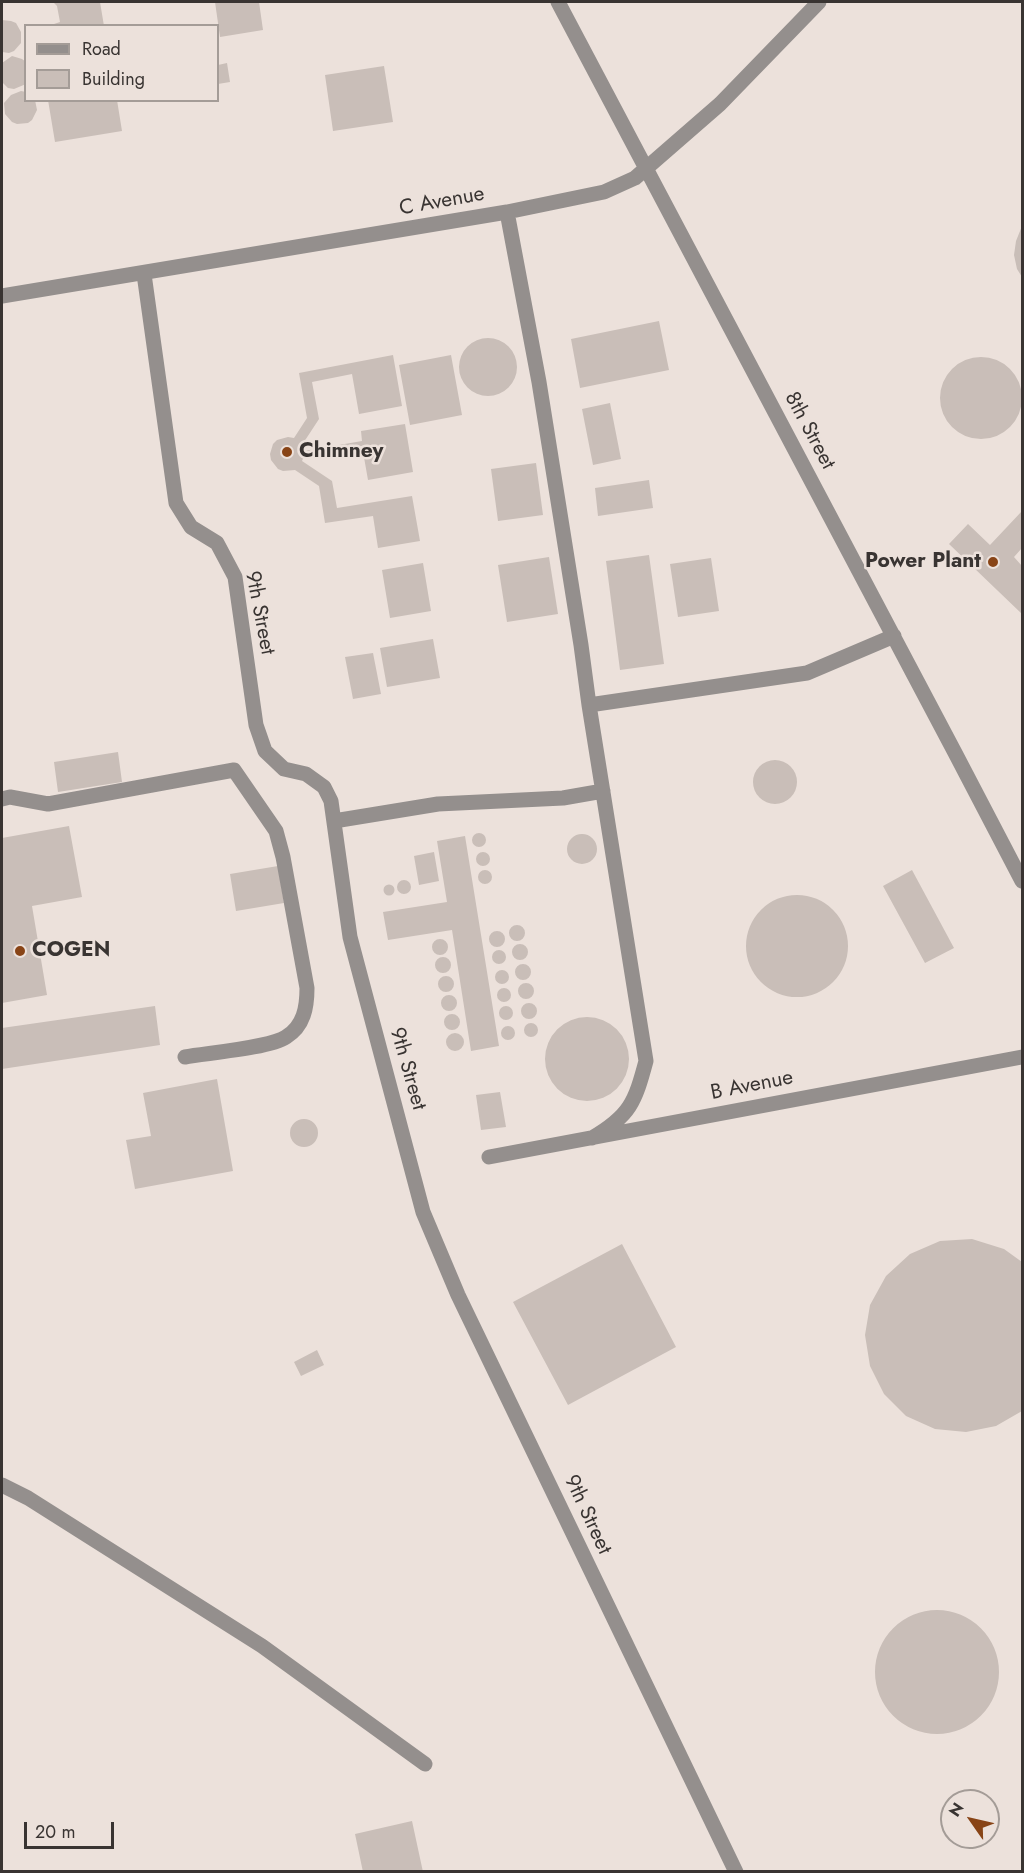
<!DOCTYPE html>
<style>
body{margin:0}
#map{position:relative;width:1024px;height:1873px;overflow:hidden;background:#ece1db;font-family:Jost,sans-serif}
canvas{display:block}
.frame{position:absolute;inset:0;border:3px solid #393432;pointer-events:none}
.legend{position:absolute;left:24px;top:24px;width:195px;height:78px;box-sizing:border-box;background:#ece1db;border:2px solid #a49c97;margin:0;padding:8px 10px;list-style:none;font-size:18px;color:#393432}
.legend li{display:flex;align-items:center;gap:12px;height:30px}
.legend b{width:30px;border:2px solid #a49c97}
.north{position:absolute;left:940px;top:1789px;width:60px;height:60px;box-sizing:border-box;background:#ece1db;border:2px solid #a49c97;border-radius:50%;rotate:304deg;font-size:16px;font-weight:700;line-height:24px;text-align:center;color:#393432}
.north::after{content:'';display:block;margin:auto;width:21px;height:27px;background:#884416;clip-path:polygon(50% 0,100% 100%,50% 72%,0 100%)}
.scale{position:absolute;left:24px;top:1822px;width:90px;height:27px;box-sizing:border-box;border:3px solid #393432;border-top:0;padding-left:8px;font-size:18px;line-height:21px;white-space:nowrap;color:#393432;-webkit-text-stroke:4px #ece1db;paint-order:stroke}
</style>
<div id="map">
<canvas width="1024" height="1873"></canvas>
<div class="frame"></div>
<ul class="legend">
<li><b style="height:8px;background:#948f8d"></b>Road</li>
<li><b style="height:16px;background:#c9beb8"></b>Building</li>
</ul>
<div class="north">N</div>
<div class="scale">20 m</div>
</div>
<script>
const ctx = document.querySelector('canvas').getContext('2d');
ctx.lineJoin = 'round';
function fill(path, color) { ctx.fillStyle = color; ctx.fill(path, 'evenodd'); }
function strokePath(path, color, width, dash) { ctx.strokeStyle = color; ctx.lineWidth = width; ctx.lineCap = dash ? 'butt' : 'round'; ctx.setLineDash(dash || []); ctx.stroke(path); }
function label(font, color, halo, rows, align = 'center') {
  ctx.font = font + ' Jost,sans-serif'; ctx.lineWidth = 5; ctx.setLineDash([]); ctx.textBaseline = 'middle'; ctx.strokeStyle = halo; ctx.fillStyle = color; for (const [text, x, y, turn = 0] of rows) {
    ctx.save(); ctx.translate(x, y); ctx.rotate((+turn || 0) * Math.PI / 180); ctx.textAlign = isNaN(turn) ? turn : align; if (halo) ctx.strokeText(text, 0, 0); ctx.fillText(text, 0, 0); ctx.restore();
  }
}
const building = new Path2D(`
 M53,2H100L104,26H48L60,22L57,6Z
 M215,2H259L263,30L220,37Z
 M2,20L11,21L16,23L21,32V43L14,51L9,53L2,52Z
 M12,56L22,59L26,62V84L14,89L8,88L2,82V63Z
 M227,63L230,82L218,84V65Z
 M384,66L393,122L333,131L325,75Z
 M21,91L26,92V100H35L37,110L32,120L28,123L17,124L12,122L5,114L4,103L11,95Z
 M48,100H117L122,131L55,142Z
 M1022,226V277L1017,269L1014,255L1016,241Z
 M659,321L669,370L580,388L571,339Z
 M459 367a29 29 0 1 1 58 0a29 29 0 1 1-58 0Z
 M393,355L402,406L359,414L352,374L312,382L319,419L302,445L304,451L362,441L361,431L405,424L413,472L368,480L362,446L304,456L302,461L332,481L337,508L412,496L420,541L378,548L373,516L325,523L319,486L295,470L283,471L278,469L271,460L270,454L273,444L277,440L288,437L294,438L307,418L299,373Z
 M451,355L462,415L410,425L399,365Z
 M940 398a41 41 0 1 1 82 0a41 41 0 1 1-82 0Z
 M610,403L621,459L593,465L582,409Z
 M536,463L543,515L498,521L491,469Z
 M649,480L653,508L598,516L595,488Z
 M1022,511V548L1014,557L1022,566V614L949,544L968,524L990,545Z
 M649,555L664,664L620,670L606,561Z
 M549,557L558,614L507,622L498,565Z
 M711,558L719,611L678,617L670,564Z
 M423,563L431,611L390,618L382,570Z
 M433,639L440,678L387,687L380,648Z
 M373,653L381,694L353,699L345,657Z
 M118,752L122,782L58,792L54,762Z
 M753 782a22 22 0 1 1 44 0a22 22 0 1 1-44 0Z
 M69,826L82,897L32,906L47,995L2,1003V838Z
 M472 840a7 7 0 1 1 14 0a7 7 0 1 1-14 0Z
 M567 849a15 15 0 1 1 30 0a15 15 0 1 1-30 0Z
 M465,836L499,1046L471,1051L452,930L388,940L383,912L447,902L437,841Z
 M476 859a7 7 0 1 1 14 0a7 7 0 1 1-14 0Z
 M434,852L439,881L419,885L414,856Z
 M278,866L284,903L236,911L230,874Z
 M478 877a7 7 0 1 1 14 0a7 7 0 1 1-14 0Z
 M912,870L954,948L925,963L883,886Z
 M397 887a7 7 0 1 1 14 0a7 7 0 1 1-14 0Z
 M383.5 890a5.5 5.5 0 1 1 11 0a5.5 5.5 0 1 1-11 0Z
 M746 946a51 51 0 1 1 102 0a51 51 0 1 1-102 0Z
 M509 933a8 8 0 1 1 16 0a8 8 0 1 1-16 0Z
 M489 939a8 8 0 1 1 16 0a8 8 0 1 1-16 0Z
 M432 947a8 8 0 1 1 16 0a8 8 0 1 1-16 0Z
 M512 952a8 8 0 1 1 16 0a8 8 0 1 1-16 0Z
 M492 957a7 7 0 1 1 14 0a7 7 0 1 1-14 0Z
 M435 965a8 8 0 1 1 16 0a8 8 0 1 1-16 0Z
 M515 972a8 8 0 1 1 16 0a8 8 0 1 1-16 0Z
 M495 977a7 7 0 1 1 14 0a7 7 0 1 1-14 0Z
 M438 984a8 8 0 1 1 16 0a8 8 0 1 1-16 0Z
 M518 991a8 8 0 1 1 16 0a8 8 0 1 1-16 0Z
 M497 995a7 7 0 1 1 14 0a7 7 0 1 1-14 0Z
 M441 1003a8 8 0 1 1 16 0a8 8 0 1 1-16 0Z
 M521 1011a8 8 0 1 1 16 0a8 8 0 1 1-16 0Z
 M155,1006L160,1045L2,1069V1028Z
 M499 1013a7 7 0 1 1 14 0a7 7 0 1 1-14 0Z
 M444 1022a8 8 0 1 1 16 0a8 8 0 1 1-16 0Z
 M545 1059a42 42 0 1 1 84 0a42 42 0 1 1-84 0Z
 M524 1030a7 7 0 1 1 14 0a7 7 0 1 1-14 0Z
 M501 1033a7 7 0 1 1 14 0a7 7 0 1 1-14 0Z
 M446 1042a9 9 0 1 1 18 0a9 9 0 1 1-18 0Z
 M217,1079L233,1171L135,1189L126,1140L151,1136L143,1093Z
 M500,1092L506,1127L481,1130L476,1095Z
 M290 1133a14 14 0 1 1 28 0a14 14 0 1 1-28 0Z
 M972,1239L1004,1249L1022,1262V1411L996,1426L966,1432L935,1429L906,1416L884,1394L870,1366L865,1335L870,1305L886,1276L910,1254L940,1241Z
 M622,1244L676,1347L568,1405L513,1302Z
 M317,1350L324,1365L301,1376L294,1362Z
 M875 1672a62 62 0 1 1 124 0a62 62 0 1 1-124 0Z
 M412,1821L423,1872H363L355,1834Z`);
const minor = new Path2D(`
 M558,2C712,295 869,587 1022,881
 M507,212L539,382L581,645L589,705L646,1061C635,1102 630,1116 592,1138
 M144,274L176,503L191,527L217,543L235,577L256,725L265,751L284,769L306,774L324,787L331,801L350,937L423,1212L458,1295L736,1872
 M2,296L507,212L604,192L635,178L720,104L819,2
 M589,705L807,673L894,636
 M2,799L10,797L48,804L234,770L276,831L283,857L307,988C307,1007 304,1026 286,1037C270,1048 207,1053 185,1057
 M334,821L438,804L563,798L603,791
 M489,1157L1022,1057
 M2,1485L28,1498L262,1646L425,1764`);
const markers = [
 [287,452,6,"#884416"],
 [993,562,6,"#884416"],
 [20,951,6,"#884416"]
];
const streetNames = [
 ["C Avenue",442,202,-10],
 ["8th Street",809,431,62],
 ["9th Street",259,613,79],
 ["9th Street",407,1069,74],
 ["B Avenue",752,1086,-11],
 ["9th Street",587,1515,65]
];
const poiNames = [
 ["Chimney",299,452],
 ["Power Plant",981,562,"right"],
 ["COGEN",32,951]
];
fill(building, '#c9beb8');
strokePath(minor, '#948f8d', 15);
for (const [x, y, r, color] of markers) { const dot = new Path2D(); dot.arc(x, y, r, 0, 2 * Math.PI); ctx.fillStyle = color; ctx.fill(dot); strokePath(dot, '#ece1db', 2); }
label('21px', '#393432', '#ece1db', streetNames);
label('bold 21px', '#393432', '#ece1db', poiNames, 'left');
</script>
